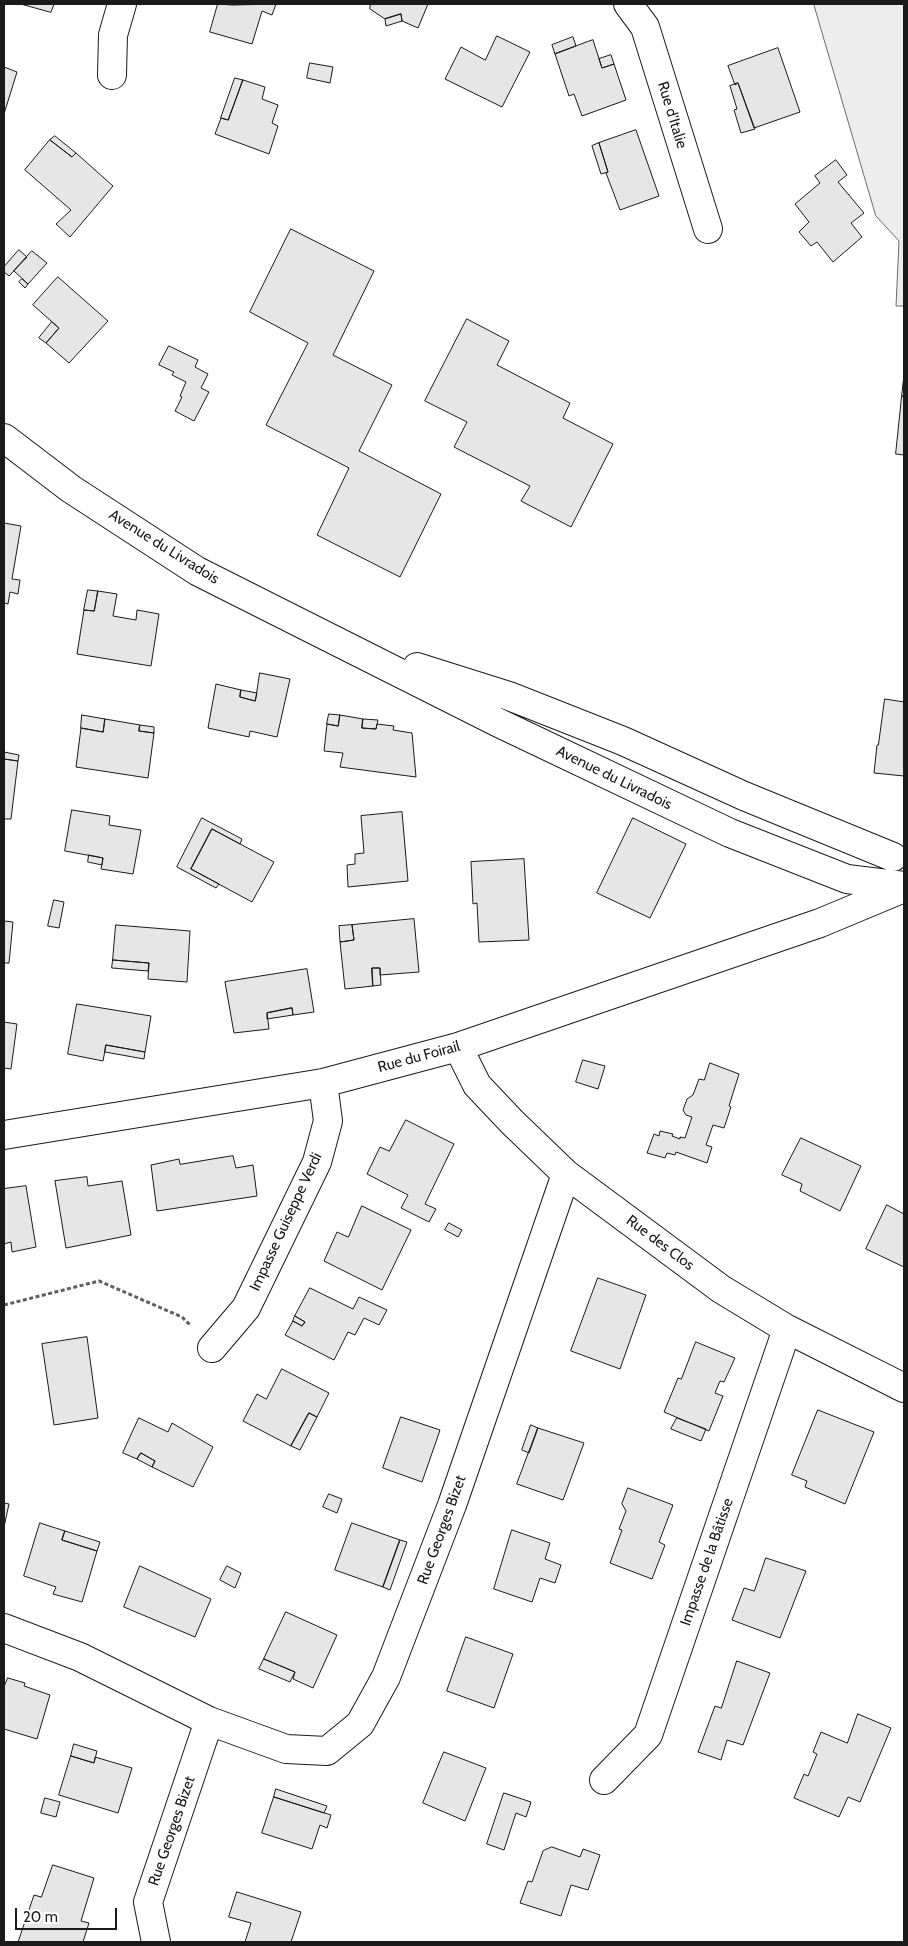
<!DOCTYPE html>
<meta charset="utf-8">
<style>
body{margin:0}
#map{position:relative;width:908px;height:1946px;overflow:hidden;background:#fff;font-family:Cabin,sans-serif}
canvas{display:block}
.frame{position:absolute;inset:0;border:5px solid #1a1a1a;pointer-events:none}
.scale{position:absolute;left:15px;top:1908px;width:102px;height:22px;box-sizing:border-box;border:2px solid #1a1a1a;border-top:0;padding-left:6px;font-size:15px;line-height:18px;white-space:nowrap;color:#1a1a1a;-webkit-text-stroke:4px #fff;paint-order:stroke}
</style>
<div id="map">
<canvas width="908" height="1946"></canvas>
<div class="frame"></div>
<div class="scale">20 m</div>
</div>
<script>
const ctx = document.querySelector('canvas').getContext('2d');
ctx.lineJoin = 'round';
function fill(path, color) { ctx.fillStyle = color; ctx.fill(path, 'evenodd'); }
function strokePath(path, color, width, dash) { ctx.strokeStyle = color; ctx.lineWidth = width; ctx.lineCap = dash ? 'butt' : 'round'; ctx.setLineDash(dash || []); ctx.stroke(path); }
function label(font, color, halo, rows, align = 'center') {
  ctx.font = font + ' Cabin,sans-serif'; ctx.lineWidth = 4; ctx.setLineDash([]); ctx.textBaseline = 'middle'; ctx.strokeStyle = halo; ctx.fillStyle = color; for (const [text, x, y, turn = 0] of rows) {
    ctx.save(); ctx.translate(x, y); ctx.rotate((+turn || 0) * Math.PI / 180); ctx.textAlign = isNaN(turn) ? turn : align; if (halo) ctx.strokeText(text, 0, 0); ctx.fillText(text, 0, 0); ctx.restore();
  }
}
const green = new Path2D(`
 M814,4H904V306H896L899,241L876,216Z`);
const building = new Path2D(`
 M21,4H54L51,12Z
 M218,4L232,5L276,4L272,15L262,11L252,44L210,32Z
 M371,4H428L418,28L402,21L401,14L385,19L370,9Z
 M401,14L402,21L386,26L385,19Z
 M497,36L530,52L502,107L445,79L461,47L485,60Z
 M573,37L576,46L555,54L552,45Z
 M593,40L602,68L614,64L626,100L582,116L574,94L569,96L555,54Z
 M778,48L800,112L754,128L738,83L735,85L728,66Z
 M611,55L614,64L602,68L599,59Z
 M310,63L333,67L330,83L307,78Z
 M4,67L17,72L4,114Z
 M235,78L243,80L228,120L221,118Z
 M243,80L265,87L262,99L278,105L272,123L278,126L269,154L215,134L221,118L228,120Z
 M738,83L755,129L741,133L734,110L737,109L730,86Z
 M636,130L659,196L620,210L606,173L608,172L599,143Z
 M55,136L76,153L72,157L50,140Z
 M50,140L72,157L76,153L113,186L70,237L56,224L71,210L25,170Z
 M599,143L608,172L601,174L592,146Z
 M836,160L847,175L838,182L864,213L851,223L862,237L833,262L817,242L811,246L799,232L809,222L795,204L820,183L815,176Z
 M291,229L374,271L333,355L392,385L359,451L441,494L400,577L317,535L349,468L266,425L308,343L250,312Z
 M19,250L27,257L9,276L4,272V267Z
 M32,251L47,263L28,284L14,271Z
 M58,277L108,321L69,363L46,343L59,328L33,305Z
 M22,279L28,284L25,288L19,282Z
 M467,319L509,341L497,365L570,403L563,418L613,444L571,527L521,501L530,486L454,447L467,422L425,401Z
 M52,322L59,328L46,343L39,338Z
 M169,346L198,360L195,367L208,374L201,388L209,392L194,421L175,411L182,397L180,396L186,382L172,375L174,372L159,365Z
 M904,375V397L902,396Z
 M902,396L904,397V455L896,454Z
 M4,523L21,526L12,579L20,580L18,594L10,592L8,604L4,603Z
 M88,590L98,591L94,611L84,610Z
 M98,591L117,594L113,616L136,620L137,610L159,614L151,666L77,654L84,610L94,611Z
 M260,673L290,679L277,737L250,731L249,737L208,728L216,684L241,690L240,697L255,701Z
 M241,690L257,693L255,701L240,697Z
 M885,699L904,702V776L874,773L877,745H878Z
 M329,714L340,715L338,726L327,724Z
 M82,715L105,719L103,732L81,728Z
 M340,715L363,719L362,728L376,729L377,724L394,726L393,730L412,733L416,777L340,767L343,753L324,751L327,724L338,726Z
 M105,719L140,725L139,731L154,733L148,778L76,767L81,728L103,732Z
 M363,719L378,720L376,729L362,728Z
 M140,725L154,727V733L139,731Z
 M4,752L19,755L18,761L4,759Z
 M4,759L18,761L11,819H4Z
 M72,810L110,816L109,825L141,830L133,874L101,869L103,858L65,851Z
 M402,812L408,881L348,887L347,865L355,864V854L364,853L361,816Z
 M202,818L242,839L240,844L212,829L191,869L219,884L216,888L177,867Z
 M633,818L686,844L650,918L597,893Z
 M212,829L274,862L252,902L191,869Z
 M89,855L103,858L102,865L88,862Z
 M524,859L529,940L479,942L477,903L473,904L471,862Z
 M54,900L64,902L59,928L48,926Z
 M414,919L419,972L380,975V968H372L373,986L345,989L340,942L354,940L352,925Z
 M4,921L13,922L9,963H4Z
 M116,925L190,931L187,982L148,979L149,963L113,960Z
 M352,925L354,940L340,942L339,926Z
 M113,960L149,963L148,971L112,968Z
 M372,968H380L381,985L373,986Z
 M307,969L314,1012L293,1015L292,1008L267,1013L269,1029L234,1033L225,982Z
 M77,1004L151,1016L145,1052L106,1045L103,1061L68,1054Z
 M292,1008L293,1015L267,1019V1013Z
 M4,1022L17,1024L11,1069L4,1068Z
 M106,1045L145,1052L144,1059L105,1052Z
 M583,1060L605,1066L598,1089L576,1082Z
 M710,1063L739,1074L729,1106L731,1107L724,1128L713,1125L706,1145L712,1147L707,1163L676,1152L675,1155L667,1153L665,1158L647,1153L654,1134L659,1136L660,1131L673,1134L672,1136L680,1139V1137L685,1138L692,1117L686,1115L683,1110L687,1099L693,1095L699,1079L704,1080Z
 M406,1120L454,1144L425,1204L436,1209L429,1222L401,1208L408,1195L367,1174L380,1147L389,1151Z
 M801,1138L861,1166L840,1211L800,1191L802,1184L782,1175Z
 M233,1156L236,1168L253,1165L257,1196L157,1211L151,1165L179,1159L180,1164Z
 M87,1177L88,1186L122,1181L131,1235L66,1248L55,1181Z
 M26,1186L36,1247L12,1252L11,1242L4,1244V1189Z
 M887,1205L904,1214V1267L866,1249Z
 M362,1206L411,1230L382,1290L324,1261L337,1232L348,1237Z
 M449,1223L462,1230L458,1237L445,1230Z
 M598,1278L646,1295L620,1369L571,1351Z
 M310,1288L353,1309L359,1297L387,1310L379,1325L364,1318L355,1335L348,1332L334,1360L285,1335L293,1321L302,1326L305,1322L295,1316Z
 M295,1316L305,1322L302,1326L293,1321Z
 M87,1337L98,1418L54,1425L42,1344Z
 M696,1342L735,1358L724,1382L720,1381L715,1393L723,1396L709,1431L664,1412L678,1378L681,1379Z
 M282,1369L329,1393L317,1417L309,1413L291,1446L243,1421L257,1394L266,1399Z
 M818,1410L874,1432L845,1504L805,1487L807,1481L792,1475Z
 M309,1413L317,1417L300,1450L291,1446Z
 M401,1417L440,1430L422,1482L383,1468Z
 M139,1418L168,1432L172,1423L213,1447L193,1487L152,1467L155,1461L141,1453L137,1459L123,1453Z
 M677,1418L706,1429L701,1441L671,1429Z
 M531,1425L538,1428L529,1453L522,1450Z
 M538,1428L584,1443L563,1500L517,1484Z
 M141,1453L155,1461L152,1467L137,1459Z
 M628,1488L673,1505L659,1542L665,1545L652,1579L610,1563L622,1530L619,1529L626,1511L622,1504Z
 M329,1494L342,1499L337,1513L323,1507Z
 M4,1503L9,1504L4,1527Z
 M40,1523L65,1531L62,1540L97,1551L82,1602L53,1594L56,1587L24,1576Z
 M352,1523L400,1540L383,1587L335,1570Z
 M512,1530L550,1543L545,1559L561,1565L555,1583L540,1578L532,1602L494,1589Z
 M65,1531L100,1542L97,1551L62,1540Z
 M400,1540L407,1542L390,1590L383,1587Z
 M766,1558L806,1571L780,1638L732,1620L744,1588L754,1591Z
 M140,1566L211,1599L195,1637L124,1607Z
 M227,1566L241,1573L235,1588L220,1580Z
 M286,1612L337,1635L313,1688L293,1679L295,1672L264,1659Z
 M466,1637L513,1654L494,1708L447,1691Z
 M264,1659L295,1672L290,1682L259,1669Z
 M737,1661L770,1673L743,1745L727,1740L721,1760L698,1752L715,1706L721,1708Z
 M8,1678L25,1683L24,1686L50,1695L37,1739L4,1729V1687Z
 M858,1714L891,1728L860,1802L848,1797L839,1817L794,1798L804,1774L808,1776L817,1754L813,1752L821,1732L847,1743Z
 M74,1744L97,1751L94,1763L71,1756Z
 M444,1752L486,1768L465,1821L423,1803Z
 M71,1756L94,1763L95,1757L132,1768L118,1813L59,1795Z
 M276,1789L327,1806L324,1813L274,1797Z
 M504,1793L531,1802L526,1817L516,1813L504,1850L487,1844Z
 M274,1797L331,1815L327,1828L320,1825L312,1849L262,1833Z
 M45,1798L60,1802L56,1817L41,1813Z
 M552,1847L580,1857L583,1849L600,1855L588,1890L571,1885L561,1916L520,1903L528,1881L532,1882L543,1851Z
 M53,1865L94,1878L81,1921L89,1923L83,1942H18L34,1895L41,1897Z
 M237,1892L301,1912L291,1942H245L251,1923L229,1917Z`);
const path = new Path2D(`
 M4,1305L99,1281L182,1317L191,1326`);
const minor = new Path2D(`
 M628,4L645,27L708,229
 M112,75L113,35L122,4
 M4,438L71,489L197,571L334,640L499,723L730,833L847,879L904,886
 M417,667L509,696L623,741L744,796L893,857
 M458,1047L477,1085L512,1122L566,1174L721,1289L787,1329L904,1388
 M4,1135L323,1083L458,1047L820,923L904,888
 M212,1348L246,1308L317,1162L328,1121L323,1083
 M4,1628L80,1657L209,1721L286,1749L327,1751L360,1724L386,1677L452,1505L566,1174
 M604,1780L648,1735L787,1329
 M156,1942L148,1902L209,1721`);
const streetNames = [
 ["Rue d'Italie",672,115,73],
 ["Avenue du Livradois",164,547,32],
 ["Avenue du Livradois",614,778,26],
 ["Rue du Foirail",419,1057,-15],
 ["Impasse Guiseppe Verdi",286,1222,-65],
 ["Rue des Clos",660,1243,37],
 ["Rue Georges Bizet",442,1530,-70],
 ["Impasse de la Bâtisse",707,1562,-71],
 ["Rue Georges Bizet",172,1831,-71]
];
fill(green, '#ededed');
strokePath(green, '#6a6a6a', 1);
fill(building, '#e6e6e6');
strokePath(building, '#1a1a1a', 1);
strokePath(minor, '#1a1a1a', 30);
strokePath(path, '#5f5f5f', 3, [4, 2.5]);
strokePath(minor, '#fff', 28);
label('15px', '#1a1a1a', '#fff', streetNames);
</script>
